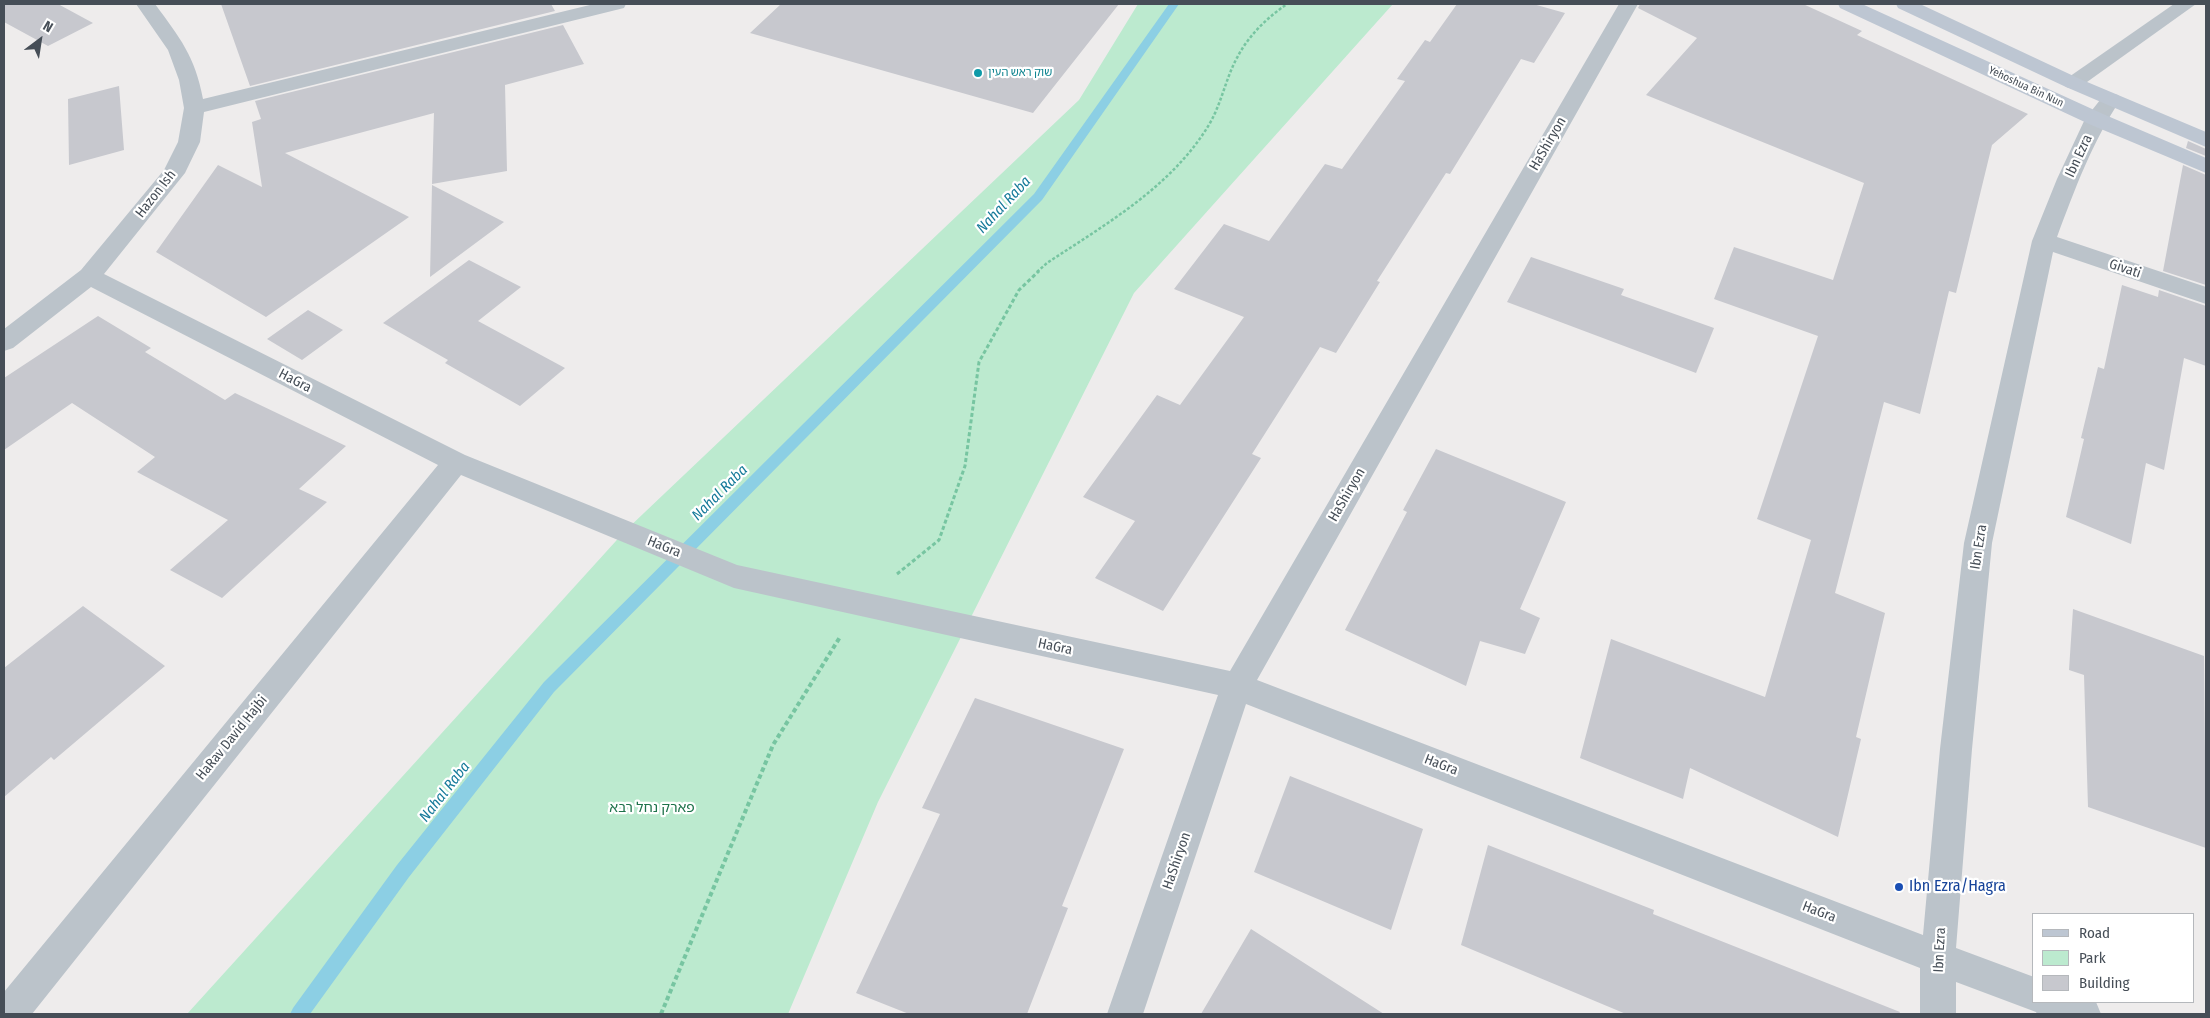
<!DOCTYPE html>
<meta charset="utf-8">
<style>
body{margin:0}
#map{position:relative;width:2210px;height:1018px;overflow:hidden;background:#eeecec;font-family:"Fira Sans Condensed",sans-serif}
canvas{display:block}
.frame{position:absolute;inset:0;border:5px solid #464e57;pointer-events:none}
.legend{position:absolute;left:2032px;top:913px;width:162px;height:90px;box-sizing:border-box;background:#fff;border:1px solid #b5b8bc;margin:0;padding:6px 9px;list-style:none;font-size:15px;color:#464e57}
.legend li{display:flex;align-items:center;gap:10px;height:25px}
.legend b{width:25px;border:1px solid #b5b8bc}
.north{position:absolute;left:15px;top:15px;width:50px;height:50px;-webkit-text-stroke:4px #fff;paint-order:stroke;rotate:31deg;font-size:14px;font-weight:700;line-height:20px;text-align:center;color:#464e57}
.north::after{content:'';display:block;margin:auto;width:18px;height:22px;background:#464e57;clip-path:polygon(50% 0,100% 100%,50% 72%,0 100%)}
</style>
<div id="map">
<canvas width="2210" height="1018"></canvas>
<div class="frame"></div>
<ul class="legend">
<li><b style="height:6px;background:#bdc6d2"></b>Road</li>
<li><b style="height:14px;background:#bceacf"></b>Park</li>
<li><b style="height:14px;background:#c7c8ce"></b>Building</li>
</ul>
<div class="north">N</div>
</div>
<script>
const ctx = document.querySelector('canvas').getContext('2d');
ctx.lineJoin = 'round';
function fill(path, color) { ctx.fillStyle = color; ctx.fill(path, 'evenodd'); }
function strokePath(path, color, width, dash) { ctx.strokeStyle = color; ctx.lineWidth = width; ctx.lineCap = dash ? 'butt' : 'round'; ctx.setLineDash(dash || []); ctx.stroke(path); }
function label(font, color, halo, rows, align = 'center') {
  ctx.font = font + ' "Fira Sans Condensed","Noto Sans Hebrew",sans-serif'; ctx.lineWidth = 4.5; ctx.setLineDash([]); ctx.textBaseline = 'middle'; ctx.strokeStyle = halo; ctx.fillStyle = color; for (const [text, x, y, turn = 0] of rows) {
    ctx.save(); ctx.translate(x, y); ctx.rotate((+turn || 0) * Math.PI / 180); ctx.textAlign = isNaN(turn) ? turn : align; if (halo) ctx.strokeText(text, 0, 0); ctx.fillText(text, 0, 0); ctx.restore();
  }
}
const green = new Path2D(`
 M1138,4H1393L1134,293L878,802L788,1014H187L625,531L1079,100Z`);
const stream = new Path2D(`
 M1169,4H1179L1042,200L554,692L409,877L310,1014H290L293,1008L397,865L544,682L1034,194Z`);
const building = new Path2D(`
 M4,4H58L93,23L48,46L4,22Z
 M221,4H551L555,11L250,86Z
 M781,4H1119L1033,113L750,33Z
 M1457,4H1533L1565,13L1534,63L1521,59L1450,174L1446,173L1377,281L1380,282L1336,353L1320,347L1252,454L1261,458L1163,611L1095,578L1135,521L1083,497L1157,395L1180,405L1244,317L1174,289L1224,224L1269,241L1325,164L1342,169L1405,81L1397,79L1425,40L1430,42Z
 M1640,4H1803L1862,31L1857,35L2028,114L1992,145L1956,293L1949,291L1920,414L1884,402L1835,593L1885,613L1856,737L1861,739L1838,837L1690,768L1683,799L1580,758L1611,639L1765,697L1811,540L1757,519L1818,336L1714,299L1734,247L1833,280L1864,183L1646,95L1697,38L1638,8Z
 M563,25L584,64L505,85L507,171L432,184L434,113L285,153L409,217L266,317L156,252L218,165L262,187L252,122L261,119L255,101Z
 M119,86L124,150L69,165L68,99Z
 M2188,141L2206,149V156L2186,148Z
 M2183,165L2206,175V285L2163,271Z
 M432,185L504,222L430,277Z
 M1531,257L1624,289L1621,295L1714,328L1696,373L1507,302Z
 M469,260L521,287L478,321L565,368L520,406L445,363L448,360L383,323Z
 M2122,285L2158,297L2159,290L2206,306V366L2184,358L2164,470L2146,463L2131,544L2066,517L2084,439L2081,438L2098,367L2104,369Z
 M308,310L343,330L302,360L267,339Z
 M98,316L151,348L145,352L225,400L235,393L346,446L299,489L327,502L222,598L170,570L228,520L137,472L155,457L72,403L4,450V378Z
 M1436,449L1566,502L1520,609L1540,618L1525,654L1480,641L1466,686L1345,630L1407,512L1403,510Z
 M83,606L165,666L54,760L51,757L4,797V668Z
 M2073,609L2204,656L2206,848L2088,807L2084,675L2069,670Z
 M975,698L1124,749L1062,906L1068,908L1027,1014H909L856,993L940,814L922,808Z
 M1290,776L1423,829L1391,930L1254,872Z
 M1488,845L1654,910L1653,914L1900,1012L1899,1014H1626L1461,945Z
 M1251,929L1384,1014H1201Z`);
const pathFar2 = new Path2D(`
 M1037,272L1047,263C1106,224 1173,186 1210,123C1222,102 1226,77 1238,56C1249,35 1268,17 1287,4`);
const pathFar1 = new Path2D(`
 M897,574L939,540L965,466L979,362L1019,290L1039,271`);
const path = new Path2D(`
 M661,1014L773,745L840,637`);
const lane = new Path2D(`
 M2174,4H2196L2080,87L2073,89L2066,87L2063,83L2066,79Z`);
const street = new Path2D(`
 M136,4H155C180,38 195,56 203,99L594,4H626L624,8L204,112L200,142L185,173L104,274L465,455L737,565L1230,671L1619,4H1638L1257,680L1923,935L1940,749L1964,543L2032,241L2057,179L2085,119L2104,95L2111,93L2118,95L2121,99C2092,142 2075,189 2057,237L2206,287V304L2053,252L1992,543L1972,749L1956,948L2034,977V1002H2096L2101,1014H2037L2036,1012L1956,982V1014H1920V968L1246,704L1143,1014H1107L1218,695L734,588L461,475L32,1014H4V992L438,465L91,287L13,348L4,351V329L81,270L164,170L178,142L184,108L179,80L168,50Z`);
const secondary = new Path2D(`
 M1838,4H1862L2103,114L2206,158V173L2089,124L1840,8Z
 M1896,4H1920L2080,79L2206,132V147L2066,87L1898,8Z`);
const markers = [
 [978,73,5,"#0f9aa8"],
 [1899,887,5,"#1a4fb4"]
];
const farCulturenames = [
 ["שוק ראש העין",988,73]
];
const farStreetnames = [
 ["Yehoshua Bin Nun",2026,87,25]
];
const streetNames = [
 ["HaShiryon",1548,144,-60],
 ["Ibn Ezra",2079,156,-65],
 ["Hazon Ish",156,194,-52],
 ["Givati",2125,269,19],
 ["HaGra",295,381,27],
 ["HaShiryon",1347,495,-60],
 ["HaGra",664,547,22],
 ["Ibn Ezra",1979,547,-81],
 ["HaGra",1055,647,12],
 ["HaRav David Hajbi",232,738,-51],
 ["HaGra",1441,765,21],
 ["HaShiryon",1177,861,-71],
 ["HaGra",1819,912,21],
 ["Ibn Ezra",1940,950,-87]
];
const parkNames = [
 ["פארק נחל רבא",652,808]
];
const waterNames = [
 ["Nahal Raba",1004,205,-47],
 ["Nahal Raba",720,493,-45],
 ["Nahal Raba",445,792,-52]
];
const nearTransitnames = [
 ["Ibn Ezra/Hagra",1909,887]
];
fill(green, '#bceacf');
fill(stream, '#8ccfe4');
fill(building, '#c7c8ce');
strokePath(pathFar2, '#77c5a1', 2.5, [3, 2]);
strokePath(pathFar1, '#77c5a1', 3, [4, 2.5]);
strokePath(path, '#77c5a1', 4, [4.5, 3]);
fill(lane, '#bbc3ca');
fill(street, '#bbc3ca');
fill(secondary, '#bdc6d2');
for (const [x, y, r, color] of markers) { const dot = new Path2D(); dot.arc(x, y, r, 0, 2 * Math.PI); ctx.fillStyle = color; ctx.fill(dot); strokePath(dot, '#fff', 2); }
label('11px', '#0d838f', '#fff', farCulturenames, 'left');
label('11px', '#464e57', '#fff', farStreetnames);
label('14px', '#464e57', '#fff', streetNames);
label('14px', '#1d724a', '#fff', parkNames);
label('italic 15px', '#167a9a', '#fff', waterNames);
label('16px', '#164399', '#fff', nearTransitnames, 'left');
</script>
